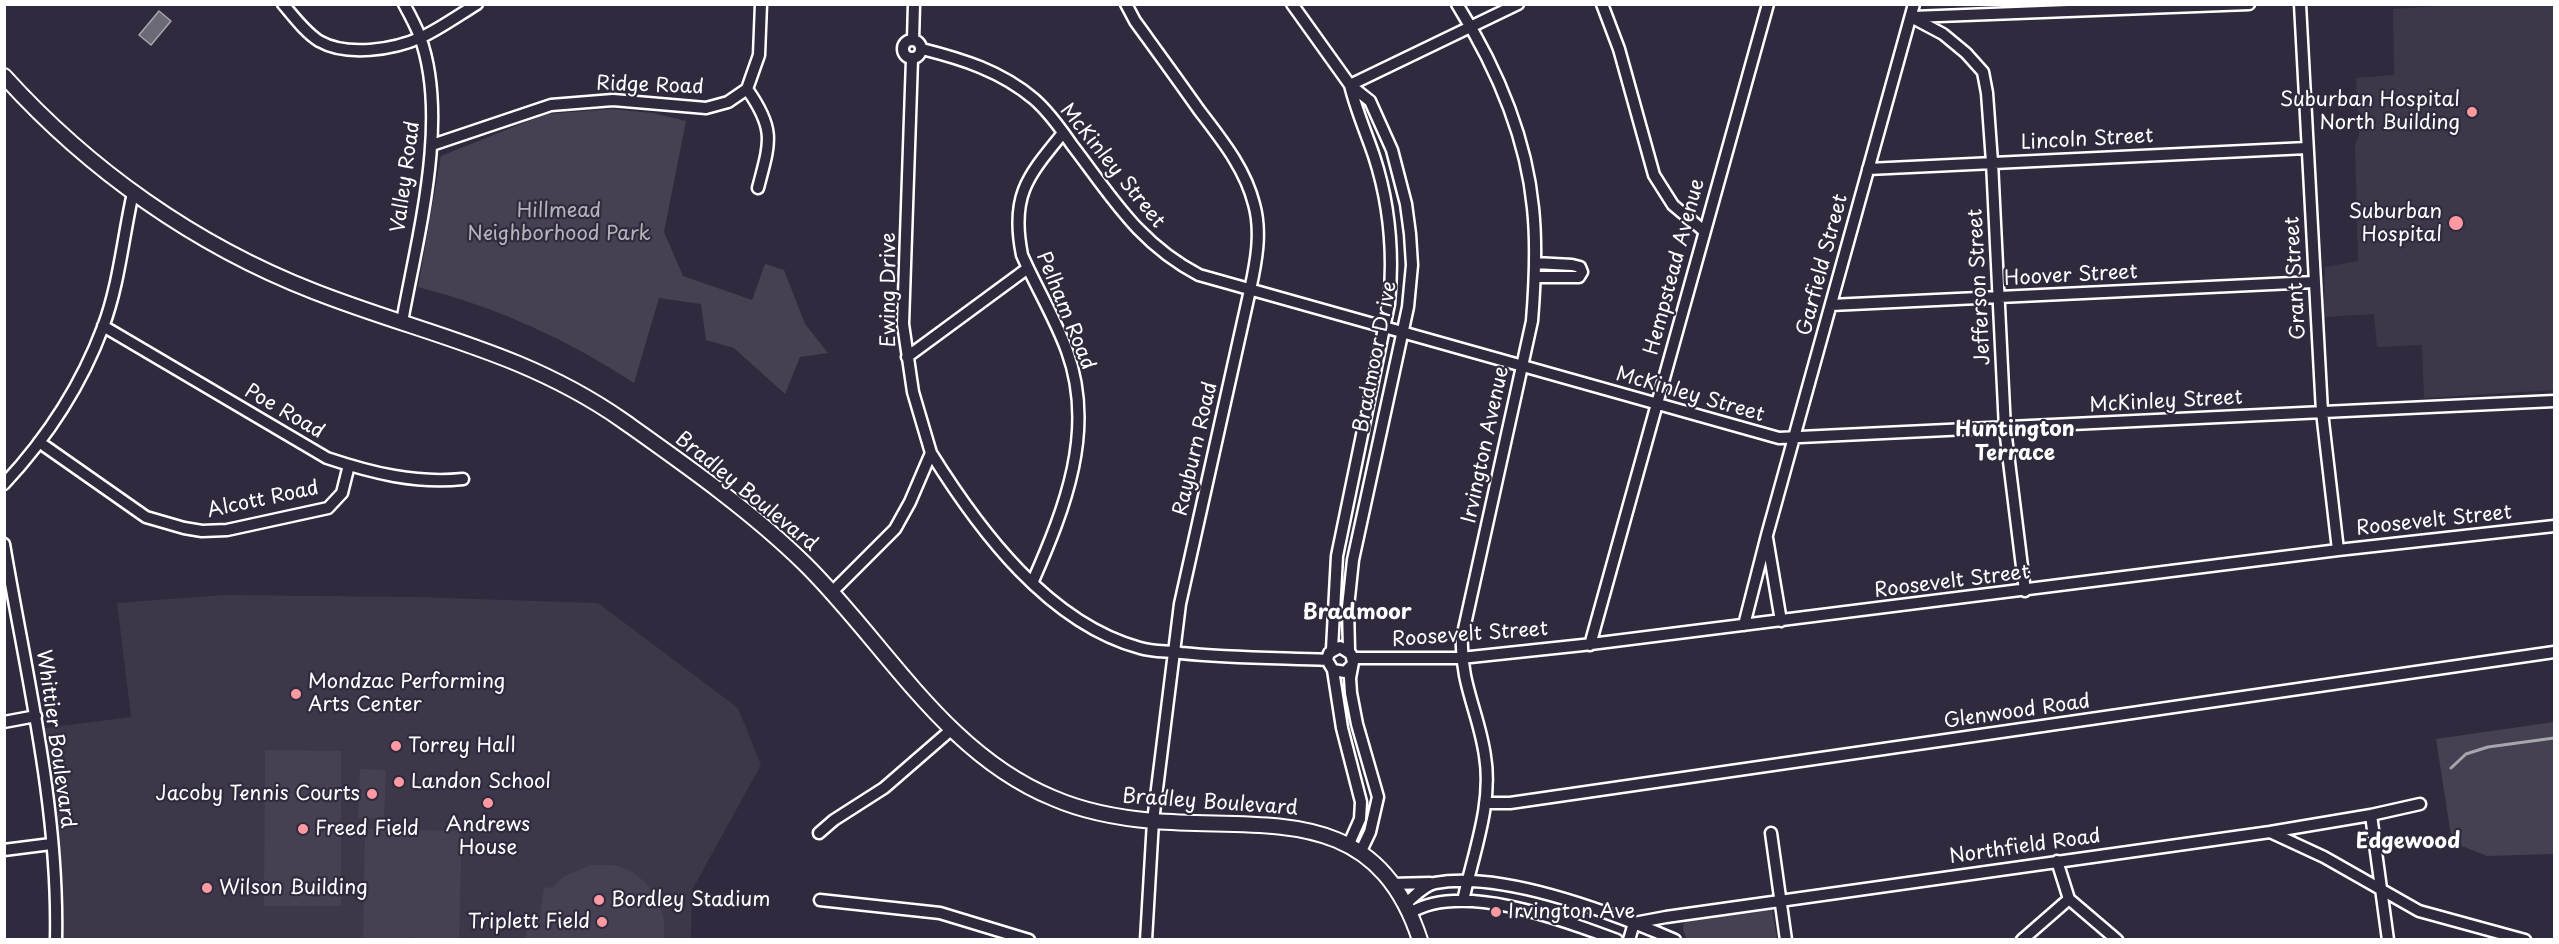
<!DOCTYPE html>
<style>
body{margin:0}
#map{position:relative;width:2559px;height:944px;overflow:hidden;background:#2f2a3d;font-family:"Playpen Sans",sans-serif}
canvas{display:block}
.frame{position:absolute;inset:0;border:6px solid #fff;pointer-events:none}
</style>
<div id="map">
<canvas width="2559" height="944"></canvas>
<div class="frame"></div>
</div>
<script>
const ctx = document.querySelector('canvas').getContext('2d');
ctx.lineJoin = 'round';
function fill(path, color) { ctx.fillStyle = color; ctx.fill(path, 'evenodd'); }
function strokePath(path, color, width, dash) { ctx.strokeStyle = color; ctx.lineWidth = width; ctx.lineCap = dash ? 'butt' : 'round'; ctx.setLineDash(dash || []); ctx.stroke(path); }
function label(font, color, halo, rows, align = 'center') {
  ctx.font = font + ' "Playpen Sans",sans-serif'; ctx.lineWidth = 4.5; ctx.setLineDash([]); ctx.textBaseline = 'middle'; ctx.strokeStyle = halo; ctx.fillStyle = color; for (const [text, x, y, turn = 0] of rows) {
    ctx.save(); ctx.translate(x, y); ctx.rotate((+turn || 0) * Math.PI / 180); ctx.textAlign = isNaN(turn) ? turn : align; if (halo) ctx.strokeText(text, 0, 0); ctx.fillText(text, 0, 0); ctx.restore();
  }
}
const built = new Path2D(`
 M2472,4L2554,5V390L2424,398L2422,345L2377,347L2374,314L2324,317L2325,267L2358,261L2355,145L2359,134L2356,78L2394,75L2393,9Z
 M224,595L416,597L598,603L738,708L761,765L692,890L691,939H56L38,729L131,717L117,603Z`);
const green = new Path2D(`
 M612,109L653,113L686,121L664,232L683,276L752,300L765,264L784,270L805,324L828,353L800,357L785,394L734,348L706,340L701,304L659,298L634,383C567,339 496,307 418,287L441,156L546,114Z
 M2554,722V854L2487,856L2452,842L2436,739Z
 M265,750L341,751V906H264Z
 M360,769L386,770L384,819L358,818Z
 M365,829L462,831L459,939H413V937H409V939H363Z
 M591,865C601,865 611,864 620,867C650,876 668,910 664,939H526L527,926L538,927L544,887L552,888L563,877Z
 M1772,910L1777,939H1690L1686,938L1683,929L1684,921Z`);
const water = new Path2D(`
 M159,11L171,21L151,45L139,35Z`);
const stream = new Path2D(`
 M2451,768L2466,754L2488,747L2554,738`);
const minor = new Path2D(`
 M283,4C294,17 305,32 319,41C347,57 393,50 422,37C441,28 459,15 477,4
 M1126,4L1135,21C1156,50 1178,80 1199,110C1221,139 1245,168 1254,204C1262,232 1256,263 1250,290L1180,604L1153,821L1146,940
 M1292,4L1350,85L1370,101L1392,150L1406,204L1410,234L1412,265L1408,307L1353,560L1348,607L1349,650
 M1457,4C1495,65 1526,135 1533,208C1537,245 1535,284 1532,321L1462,638C1460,683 1479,713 1485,756C1493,804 1473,854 1463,901
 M1602,4L1619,49L1654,175L1673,205L1704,231
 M2300,4L2322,412L2338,550
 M1911,17L1943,34L1966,53L1983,72L1987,93L1992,162L2005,429L2025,591
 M1913,17L2249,4
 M903 49a9 9 0 1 1 18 0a9 9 0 1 1-18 0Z
 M913,40L914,4
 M922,49C962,59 1001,71 1034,99C1048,111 1061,129 1072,145C1112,197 1138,243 1199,275L1779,438L2554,401
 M1350,85L1518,4
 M747,89C776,130 770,142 758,188
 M432,145L551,105L613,100L706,108L728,102L747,89L759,55L761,4
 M1868,169L2307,148
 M1535,263L1572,265L1580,267L1582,272L1579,277H1535
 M1831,305L2314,282
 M402,322C417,238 450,119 420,37C416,26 410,15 404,4
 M103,326L327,458C372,473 416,484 463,479
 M907,357L1028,268
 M39,442L146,517L184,528L202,531L227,530L328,508L342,493L349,465
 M931,453C979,530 1048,623 1140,648C1153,652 1168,651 1181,653C1229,658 1278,658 1327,660
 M4,484C47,438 81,386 103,327C119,285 123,237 133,193
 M1767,538L1781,621
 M4,544C26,675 59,806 56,940
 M1033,581C1065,508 1096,430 1067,351C1055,318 1036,287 1022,255C1010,195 1028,176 1063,133
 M832,592L895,529L910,502L931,453L913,392L903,324L912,59
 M1744,625L1767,535L1914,4
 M1590,645L1768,4
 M1332,649L1337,556L1389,304C1394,253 1390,205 1374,156C1366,132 1356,110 1350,85
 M1353,658H1461L1583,645L2338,550L2554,526
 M1351,666L1345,672L1333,670L1327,660L1329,653L1340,647L1351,654L1353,662L1350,678L1351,693L1357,724L1378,797L1370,832L1360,853
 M1333,670L1342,728L1361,802L1360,819L1348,846
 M4,722L36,716
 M1485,803H1510L2554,652
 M2371,815L2388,940
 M2270,832L2324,857L2419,911L2525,940
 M819,833L834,820L884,788L952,729
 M1771,833L1786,940
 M4,850L51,844
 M2057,861L2069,899L2117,940
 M1391,884L1430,883
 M820,900L940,913L1029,940
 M1405,904C1414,897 1424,885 1435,883C1502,871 1612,913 1675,940
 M1410,913C1462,881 1563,920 1617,940
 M1629,940L1634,923L1666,917L2270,832L2371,815L2420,804
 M2022,940L2069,899`);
const major = new Path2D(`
 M4,76C89,170 195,245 313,291C422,334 523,351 622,420C684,464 750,510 805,564C885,643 945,754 1053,798C1085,812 1119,818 1154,821C1266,830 1375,802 1420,940`);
const markers = [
 [2472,112,6,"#ff9aa2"],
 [2456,223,8,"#ff9aa2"],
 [296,694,6,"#ff9aa2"],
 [396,746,6,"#ff9aa2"],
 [399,782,6,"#ff9aa2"],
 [372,794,6,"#ff9aa2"],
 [488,803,6,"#ff9aa2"],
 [303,829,6,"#ff9aa2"],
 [207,888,6,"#ff9aa2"],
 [599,900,6,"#ff9aa2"],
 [1496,912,6,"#ff9aa2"],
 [602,922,6,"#ff9aa2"]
];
const streetNames = [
 ["Ridge Road",650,86,2],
 ["Lincoln Street",2087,140,-3],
 ["McKinley Street",1112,166,51],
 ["Valley Road",406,177,-82],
 ["Garfield Street",1823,265,-75],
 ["Hempstead Avenue",1675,267,-75],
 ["Hoover Street",2071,276,-3],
 ["Grant Street",2296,278,-93],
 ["Jefferson Street",1980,287,-93],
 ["Ewing Drive",889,290,-90],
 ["Pelham Road",1065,311,68],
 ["Bradmoor Drive",1376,357,-79],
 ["McKinley Street",1690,395,16],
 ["McKinley Street",2166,402,-3],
 ["Poe Road",284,412,30],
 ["Irvington Avenue",1486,445,-78],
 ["Rayburn Road",1196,449,-77],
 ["Bradley Boulevard",746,492,39],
 ["Alcott Road",263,500,-12],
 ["Roosevelt Street",2434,521,-6],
 ["Roosevelt Street",1952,582,-7],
 ["Roosevelt Street",1470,635,-4],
 ["Glenwood Road",2017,712,-8],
 ["Whittier Boulevard",55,739,82],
 ["Bradley Boulevard",1210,803,4],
 ["Northfield Road",2025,847,-8]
];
const poiNames = [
 ["Suburban Hospital",2460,100,"right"],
 ["North Building",2460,123,"right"],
 ["Suburban",2442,212,"right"],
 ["Hospital",2442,235,"right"],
 ["Mondzac Performing",308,682],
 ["Arts Center",308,705],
 ["Torrey Hall",408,746],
 ["Landon School",411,782],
 ["Jacoby Tennis Courts",360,794,"right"],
 ["Andrews",488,825,"center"],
 ["House",488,848,"center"],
 ["Freed Field",315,829],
 ["Wilson Building",219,888],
 ["Bordley Stadium",611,900],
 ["Irvington Ave",1508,912],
 ["Triplett Field",590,922,"right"]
];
const parkNames = [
 ["Hillmead",559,211],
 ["Neighborhood Park",559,234]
];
const neighbourhoodNames = [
 ["Huntington",2015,430],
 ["Terrace",2015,454],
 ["Bradmoor",1357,613],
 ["Edgewood",2408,842]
];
fill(built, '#3c3749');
fill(green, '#464152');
fill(water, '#6d6a77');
strokePath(water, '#a7a6ad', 1.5);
strokePath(stream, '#a7a6ad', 3);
strokePath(minor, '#fff', 15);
strokePath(major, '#fff', 18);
strokePath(minor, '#2f2a3d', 10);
strokePath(major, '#2f2a3d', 14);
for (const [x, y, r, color] of markers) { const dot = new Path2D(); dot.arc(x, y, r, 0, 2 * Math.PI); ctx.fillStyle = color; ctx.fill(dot); strokePath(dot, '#2f2a3d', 2); }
label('20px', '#fff', '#2f2a3d', streetNames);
label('20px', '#fff', '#2f2a3d', poiNames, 'left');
label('20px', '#b5b3ba', '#2f2a3d', parkNames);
label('bold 21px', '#fff', '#2f2a3d', neighbourhoodNames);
</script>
